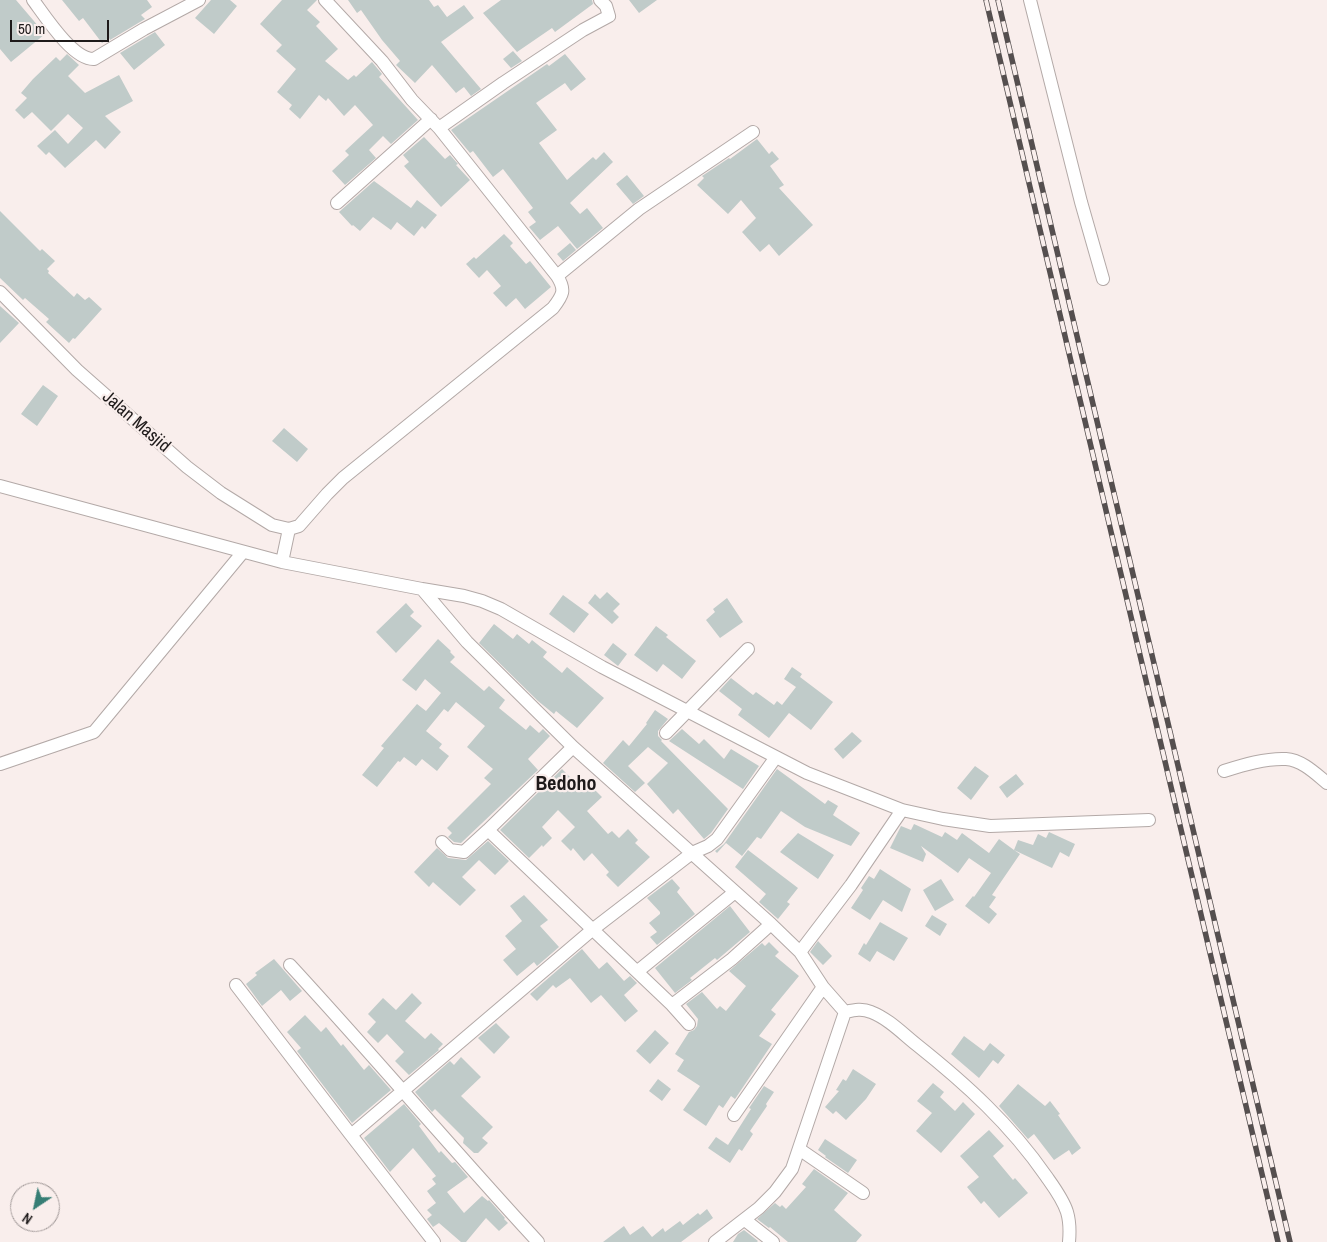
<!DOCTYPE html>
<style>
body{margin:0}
#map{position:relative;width:1327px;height:1242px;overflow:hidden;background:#f9eeec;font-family:"Archivo Narrow",sans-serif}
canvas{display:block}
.north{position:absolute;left:10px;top:1182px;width:50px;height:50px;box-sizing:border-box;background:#f9eeec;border:1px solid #a19998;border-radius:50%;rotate:214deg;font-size:14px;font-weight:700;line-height:20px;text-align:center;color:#1e1a1a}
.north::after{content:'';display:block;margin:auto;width:18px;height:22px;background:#377e75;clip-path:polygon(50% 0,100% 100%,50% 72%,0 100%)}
.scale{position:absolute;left:10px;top:20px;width:99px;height:22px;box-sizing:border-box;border:2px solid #1e1a1a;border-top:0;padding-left:6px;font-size:15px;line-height:18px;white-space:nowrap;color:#1e1a1a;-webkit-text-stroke:4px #f9eeec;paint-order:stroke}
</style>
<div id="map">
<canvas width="1327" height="1242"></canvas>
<div class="north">N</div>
<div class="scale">50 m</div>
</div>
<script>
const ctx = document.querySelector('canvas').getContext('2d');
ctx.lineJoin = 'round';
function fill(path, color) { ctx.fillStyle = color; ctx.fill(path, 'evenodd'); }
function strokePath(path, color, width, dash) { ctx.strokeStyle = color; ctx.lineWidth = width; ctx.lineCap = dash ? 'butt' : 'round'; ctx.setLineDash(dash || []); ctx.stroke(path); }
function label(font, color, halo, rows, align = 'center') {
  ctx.font = font + ' "Archivo Narrow",sans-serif'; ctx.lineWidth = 4.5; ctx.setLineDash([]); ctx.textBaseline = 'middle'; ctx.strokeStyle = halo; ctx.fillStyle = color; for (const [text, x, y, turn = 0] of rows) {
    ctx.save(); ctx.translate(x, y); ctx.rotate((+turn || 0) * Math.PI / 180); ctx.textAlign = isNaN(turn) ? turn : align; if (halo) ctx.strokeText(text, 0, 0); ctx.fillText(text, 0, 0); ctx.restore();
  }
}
const building = new Path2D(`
 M0,0H16L45,34L11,62L0,49Z
 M62,0H147L152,7L141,15L145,19L110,40L109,38L102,43L83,18L79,21Z
 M211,0H230L237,6L214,34L195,18Z
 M282,0H317L307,10L320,22L316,26L338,49L325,61L348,80L354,75L356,77L372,62L382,74L379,77L418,120L391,144L383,136L369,150L376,158L345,185L332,171L349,155L345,151L373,125L355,105L344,116L328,98L326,101L319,95L300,119L289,109L292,105L277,92L296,69L276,51L282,45L260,24Z
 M348,0H429L434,7L438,5L447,17L464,5L474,18L441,42L481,89L471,96L464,87L456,93L432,65L415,83L396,65L400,61L382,40L361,10L357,13Z
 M501,0H592L593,4L555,32L552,28L517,52L483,13Z
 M629,0H657L639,13Z
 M155,32L165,45L134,70L120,53Z
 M513,51L522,61L511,68L503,59Z
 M67,54L79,65L68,76L85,93L119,75L133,101L105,116L121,132L105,149L96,140L65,168L49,152L46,155L37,146L55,130L68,144L83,128L68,114L51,131L32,112L24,119L15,110L27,98L21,93L33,79L56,57L60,61Z
 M565,54L586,79L571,91L565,83L536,103L557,130L539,143L567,180L593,157L596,160L604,152L613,162L570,203L580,214L587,208L603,228L577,249L558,226L540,240L529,227L536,222L528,212L533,208L503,169L493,177L473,151L470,153L451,130L547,64L549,66Z
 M424,137L445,159L450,155L458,164L456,165L470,180L441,207L404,166L409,162L403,155Z
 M757,139L769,154L772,151L779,159L770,166L784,185L779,188L813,225L779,256L769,244L760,252L742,232L756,218L741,200L728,214L697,185L704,178L702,176L729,158L730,159Z
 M627,175L644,196L633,204L616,184Z
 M374,181L411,208L417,200L437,215L425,229L422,226L414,236L397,222L391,230L373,217L360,231L353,225L352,226L339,212Z
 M0,211L40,251L42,249L55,261L47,269L49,271L48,273L74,297L77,293L85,300L89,297L102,309L75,339L73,338L69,343L46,322L49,319L25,298L23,300L0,278Z
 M504,234L513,243L510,246L526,264L530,261L551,287L525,309L516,298L506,307L493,293L501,286L487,270L479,278L466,264L474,257L476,259Z
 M570,243L576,250L563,261L557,254Z
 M0,306L19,323L0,343Z
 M43,385L58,396L37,426L21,414Z
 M284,428L308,449L297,462L272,441Z
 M607,592L620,604L613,611L619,617L612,624L588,603L595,594L600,599Z
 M563,595L589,614L574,633L549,614Z
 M727,598L743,622L720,638L706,620L715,612L713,609Z
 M406,603L414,612L410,616L422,626L396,653L376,632Z
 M494,624L513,639L517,634L529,644L532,640L547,652L543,657L562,673L567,667L604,698L577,728L556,711L554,714L538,701L479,643Z
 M656,626L668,635L666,637L696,661L682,679L663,664L657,672L634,655Z
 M438,639L451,651L450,652L455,657L450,662L484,691L489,686L505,700L499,708L526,730L530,725L539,733L543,729L550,736L528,759L538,770L461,843L454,842L448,837L452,833L447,828L491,784L484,778L493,769L467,747L485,726L456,702L448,712L444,709L426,731L442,744L439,748L449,756L437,771L422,759L416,766L404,757L400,762L398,761L377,787L362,775L384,748L381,746L417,704L426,711L441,693L425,679L416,691L402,680Z
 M613,643L627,654L618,666L604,655Z
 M792,667L802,674L800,677L833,702L811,730L789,713L769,738L738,715L742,709L719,691L731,678L753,695L756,692L774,705L777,701L782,705L796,687L784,679Z
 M655,710L668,719L658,731V736L662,740L661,741L728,809L711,833L704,839L678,809L673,814L647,784L668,763L648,747L628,766L645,783L635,792L603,763L623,740L629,746L647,724L646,723Z
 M682,729L699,744L704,739L724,759L731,749L759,766L743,789L669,741Z
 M852,732L862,741L843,759L834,749Z
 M975,766L989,776L971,800L957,788Z
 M562,769L574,781L577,778L588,788L590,785L602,797L587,811L608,834L612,831L619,838L628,829L638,840L635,843L650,857L618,887L606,875L609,872L592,853L584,861L573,848L571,851L561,841L575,827L558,810L542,827L552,838L543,847L542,845L529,858L500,830Z
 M777,769L825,804L828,800L838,806L833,815L860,833L851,846L805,827L781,811L761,839L757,837L742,856L726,843L717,853L715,851L724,844Z
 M1016,774L1024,784L1007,798L999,787Z
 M914,824L942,837L945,832L957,840L962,833L989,853L999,839L1014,850L1018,840L1033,845L1038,834L1046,838L1049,832L1075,844L1069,857L1060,852L1052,868L1014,850L1020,854L992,895L996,897L989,907L997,914L989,924L965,906L973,896L974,897L991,873L969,858L958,873L921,846L926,854L923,862L890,848L901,826L911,830Z
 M798,833L834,855L818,879L780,852Z
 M488,841L509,861L495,875L479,860L462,877L476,890L460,906L433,882L429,887L414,872L437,848L448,858L466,860Z
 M748,850L798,888L787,902L790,904L778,919L759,902L766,894L735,867Z
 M880,869L911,889L902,912L883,900L870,920L851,908L863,890L861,888L869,876L874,879Z
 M672,879L680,888L677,892L695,914L657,945L650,937L657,932L649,923L660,914V912L647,898Z
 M941,879L954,900L935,911L923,890Z
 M524,895L548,920L540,926L559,947L537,966L534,962L517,976L503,960L516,949L505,936L522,921L510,906Z
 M730,906L750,932L717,960L715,958L690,978L692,980L675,993L655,968Z
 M932,915L947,924L940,936L925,926Z
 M880,922L908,938L894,961L877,951L870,962L858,954L864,943L866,945Z
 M818,941L832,956L823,965L810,952Z
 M769,942L779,952L775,956L799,976L771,1010L776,1014L759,1036L772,1044L735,1099L731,1096L723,1108L719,1105L706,1126L683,1110L700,1086L677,1071L684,1060L675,1054L689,1032L694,1030L697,1026L698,1019L686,1004L702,992L717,1009L720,1006L726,1011L746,986L729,971L762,943L765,946Z
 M582,949L599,969L607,962L624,981L630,976L637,983L624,995L638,1011L625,1022L601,995L591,1003L570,978L556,988L553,985L537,1001L530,994Z
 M274,959L302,991L290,1001L281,990L262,1006L246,984L257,975L255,973Z
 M412,993L422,1003L405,1021L425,1039L431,1033L443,1044L438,1049L439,1050L409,1075L395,1061L404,1052L387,1034L378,1043L367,1032L376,1022L368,1014L383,998L396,1010Z
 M305,1015L321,1032L326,1027L341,1046L343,1044L364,1070L369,1065L391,1090L352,1123L297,1051L301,1048L287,1032Z
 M496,1023L510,1037L494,1054L478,1038Z
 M655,1030L669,1043L650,1064L636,1051Z
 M964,1036L984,1051L990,1043L1005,1055L998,1064L993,1060L979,1078L951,1054Z
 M461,1057L481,1077L461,1096L493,1127L482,1138L488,1143L478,1153H474L463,1143L464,1138L435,1109L432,1112L415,1092L450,1061L454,1065Z
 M853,1069L876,1084L866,1099L846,1120L836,1111L833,1114L825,1107L839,1091L836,1090L843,1079L846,1081Z
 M658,1079L671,1089L662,1101L649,1091Z
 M933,1083L944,1092L940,1097L955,1111L963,1102L975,1114L941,1153L916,1131L932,1113L917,1101Z
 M1018,1084L1045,1106L1050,1101L1060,1114L1058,1115L1081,1148L1072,1155L1069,1150L1054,1160L1034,1134L1028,1139L999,1106Z
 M764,1086L774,1092L766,1104L767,1106L750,1131L753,1134L742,1151L739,1149L730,1163L708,1148L716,1137L728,1145L751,1109L749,1108Z
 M404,1104L421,1124L419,1126L439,1153L441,1151L452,1163L455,1162L468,1177L447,1192L464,1213L482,1196L488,1201L489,1200L505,1218L504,1219L508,1223L499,1231L486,1218L466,1242H461L439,1223L433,1227L427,1219L432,1215L427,1210L436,1203L427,1191L436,1184L432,1179L436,1176L413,1148L390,1172L364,1138Z
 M989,1130L1004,1146L993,1156L1013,1180L1015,1178L1028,1193L999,1218L984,1201L981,1204L967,1187L979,1177L960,1156Z
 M825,1139L857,1160L848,1173L825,1157L826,1156L818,1150Z
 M814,1169L848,1193L834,1210L862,1235L856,1242H788L770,1227L769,1228L757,1219L775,1203L780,1207L782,1205L786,1209L806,1187L802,1184Z
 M707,1209L713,1218L681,1242H603L624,1226L630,1235L643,1226L652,1237L663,1228L665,1232L680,1221L683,1225L698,1213L700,1215Z
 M744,1230L758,1241L757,1242H733L738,1234Z`);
const minor = new Path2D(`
 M33,0C45,16 73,60 94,59L144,29L199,0
 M1030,0L1081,202L1103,279
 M439,128L503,83L583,30L609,16L606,6L600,0
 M337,203L431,119
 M557,276L639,209L753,132
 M0,292L77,370L187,467L221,493L272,525L289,529L299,526L327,494L343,478L553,308C563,295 566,290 557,276L439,128L412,100L382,61L325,0
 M0,486L282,562L422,589L467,642L573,747L771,924L800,952L823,987L845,1012L792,1169L775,1192L759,1208L715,1242
 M282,562L289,529
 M422,589L464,596L482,601L501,609L602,667L776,757L807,773L902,810L943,819L990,826L1149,820
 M666,733L748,649
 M573,747L488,830L672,1005L689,1024
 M0,764L94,732L243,552
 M1224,771C1243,765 1266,758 1286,759C1302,760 1316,774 1327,783
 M442,842L450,850L464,852L488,830
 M800,952L851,885L902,810
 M290,965C374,1056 454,1151 538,1242
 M638,971L735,892
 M236,985L351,1135
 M672,1005L732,959L771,924
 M845,1012C854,1010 862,1008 871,1012C889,1019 903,1034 917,1045C966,1084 1010,1124 1046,1176C1053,1186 1063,1199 1067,1212C1070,1222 1070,1231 1069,1242
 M734,1115L823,987
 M799,1149L863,1193
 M745,1220L773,1242
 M434,1242L351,1135L592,930L692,853L708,846L717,839L776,757`);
const rail = new Path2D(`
 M986,0L1278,1242
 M998,0L1290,1242`);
const streetNames = [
 ["Jalan Masjid",136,422,41]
];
const quarterNames = [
 ["Bedoho",566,785]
];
fill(building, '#c0cbc9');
strokePath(minor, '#b3a9a7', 14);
strokePath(minor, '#fff', 12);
strokePath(rail, '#554f4f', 5.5);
strokePath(rail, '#f9eeec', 4, [11]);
label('18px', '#1e1a1a', '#f9eeec', streetNames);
label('bold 20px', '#1e1a1a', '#f9eeec', quarterNames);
</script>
